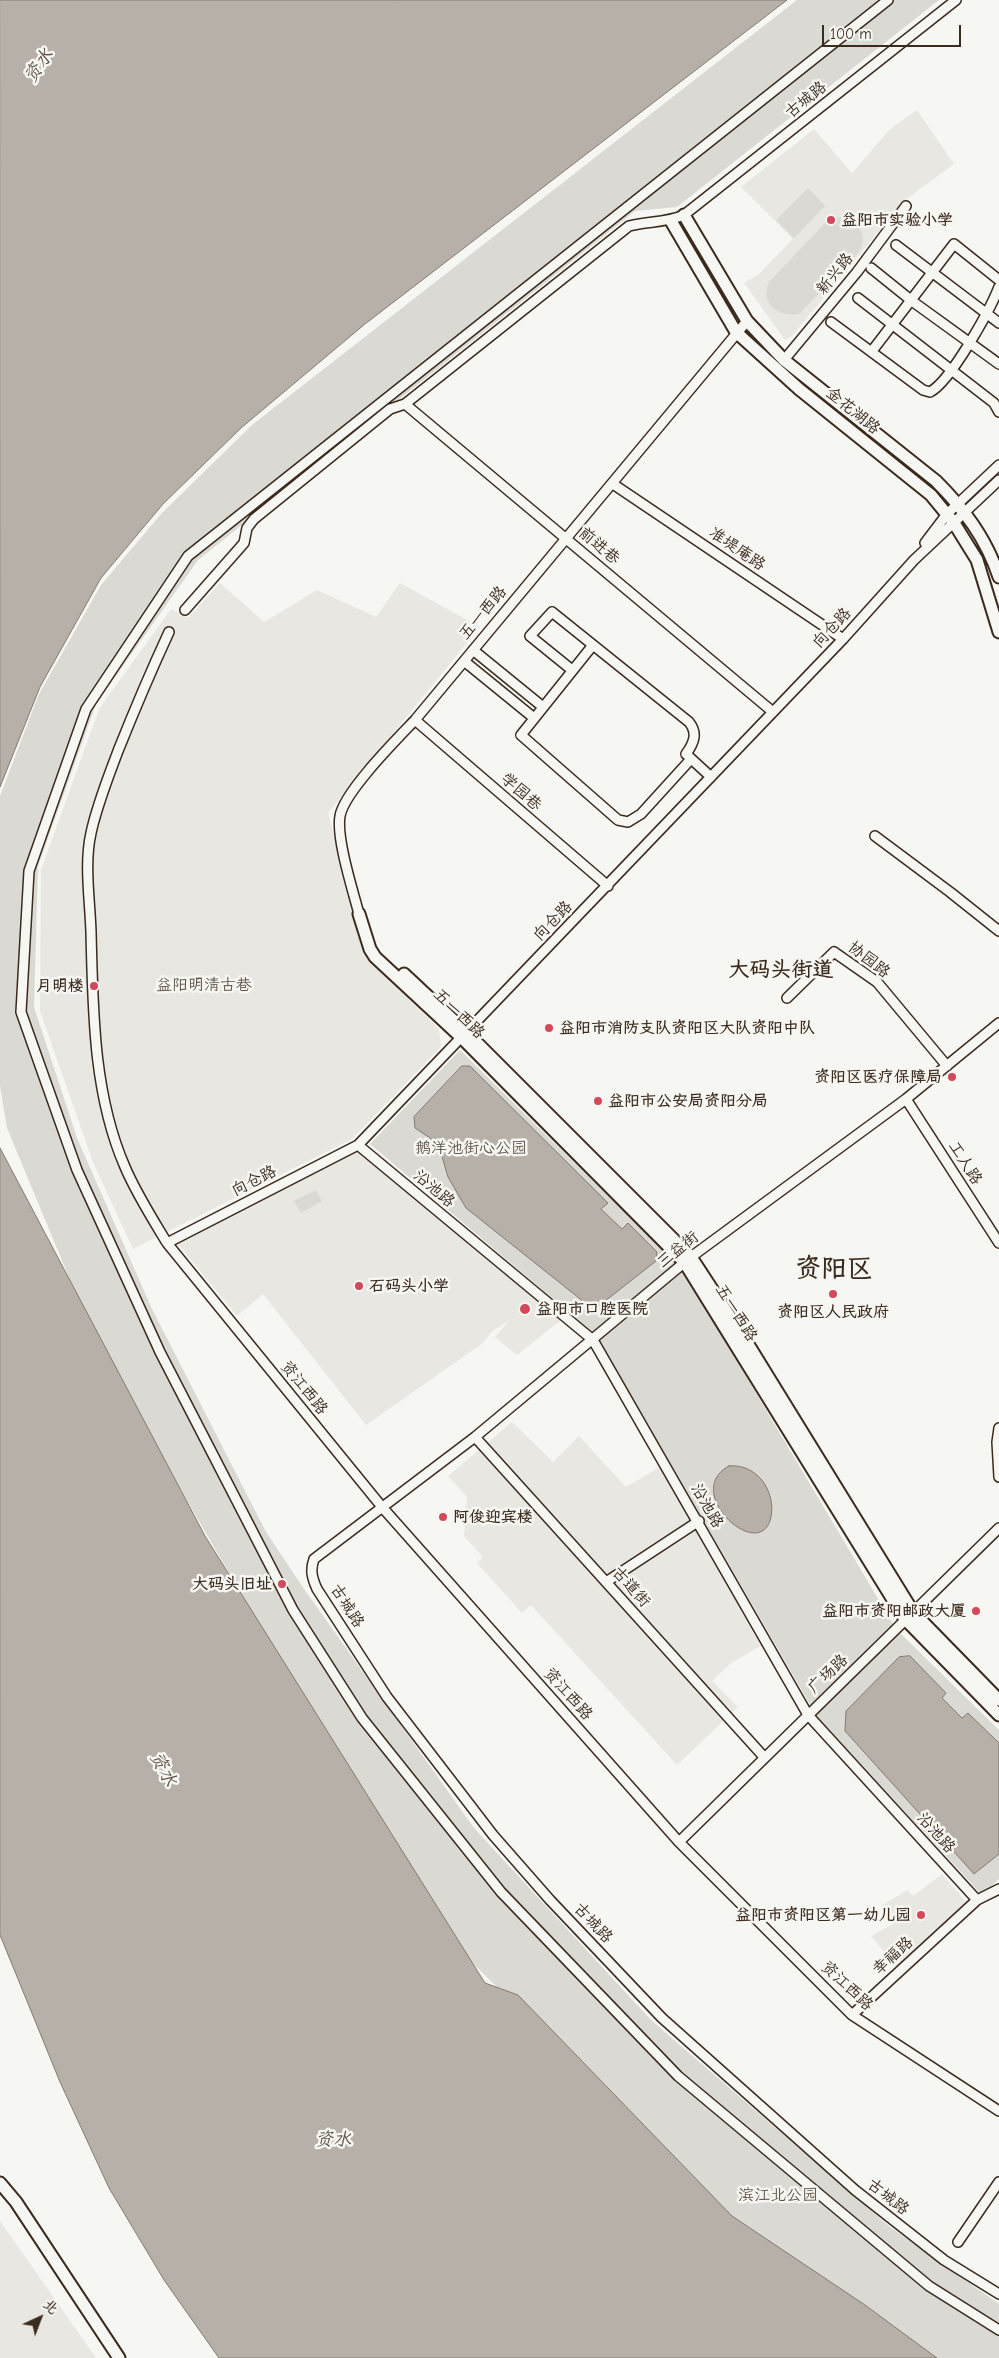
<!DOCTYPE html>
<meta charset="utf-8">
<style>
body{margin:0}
#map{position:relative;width:999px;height:2358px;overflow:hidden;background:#f6f6f2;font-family:"Comic Neue","LXGW WenKai TC",sans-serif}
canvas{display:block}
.north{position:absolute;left:15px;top:2293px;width:50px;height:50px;-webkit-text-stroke:4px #f6f6f2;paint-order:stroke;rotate:43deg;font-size:14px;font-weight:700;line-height:20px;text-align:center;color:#3b2a1e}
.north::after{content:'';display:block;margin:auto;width:18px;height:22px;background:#3b2a1e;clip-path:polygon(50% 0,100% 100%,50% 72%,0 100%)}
.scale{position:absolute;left:822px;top:25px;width:139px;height:22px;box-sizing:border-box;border:2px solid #3b2a1e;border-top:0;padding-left:6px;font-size:15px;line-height:18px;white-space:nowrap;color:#3b2a1e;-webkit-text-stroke:4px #f6f6f2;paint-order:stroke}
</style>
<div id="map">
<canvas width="999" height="2358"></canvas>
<div class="north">北</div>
<div class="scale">100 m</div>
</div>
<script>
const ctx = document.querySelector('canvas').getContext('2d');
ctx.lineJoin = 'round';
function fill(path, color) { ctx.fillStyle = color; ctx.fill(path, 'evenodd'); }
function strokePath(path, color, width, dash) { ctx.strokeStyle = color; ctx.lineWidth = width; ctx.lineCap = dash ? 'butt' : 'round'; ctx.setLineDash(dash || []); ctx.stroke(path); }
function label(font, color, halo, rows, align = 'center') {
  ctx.font = font + ' "Comic Neue","LXGW WenKai TC",sans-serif'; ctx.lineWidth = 5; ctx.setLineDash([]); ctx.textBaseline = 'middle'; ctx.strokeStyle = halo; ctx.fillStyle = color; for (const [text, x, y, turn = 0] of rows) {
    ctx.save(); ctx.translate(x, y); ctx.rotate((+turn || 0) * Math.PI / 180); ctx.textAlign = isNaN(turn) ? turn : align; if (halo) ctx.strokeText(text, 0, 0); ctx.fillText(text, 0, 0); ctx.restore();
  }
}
const built = new Path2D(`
 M917,110L954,164L904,201L792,336L785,340L744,283L759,274L793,239L741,187L814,129L852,173L890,129Z
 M220,583L264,622L317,590L376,617L400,583L480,627L328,813L366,957L439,1029L441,1047L352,1139L133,1249L93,1162L40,1011L41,870L99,709L171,609L188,618Z
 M357,1151L561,1320L517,1355L495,1337L510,1320L492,1331L483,1343L366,1425L263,1294L237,1316L177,1243Z
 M512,1422L553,1462L579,1436L626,1487L660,1467L761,1646L731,1663L712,1681L738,1707L677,1765L531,1605L522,1613L477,1563L483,1557L464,1536L467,1497L448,1476Z
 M942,1874L968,1904L897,1967L871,1936L893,1924L881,1906L907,1890L913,1896Z
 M0,2221L96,2358H0Z`);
const green = new Path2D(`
 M797,0H939L677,207L635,211L198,560L96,704L38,866L34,1007L77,1138L152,1309L266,1532L304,1589L474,1828L651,2020L890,2227L999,2304V2358H923L746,2233L431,1922L97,1345L7,1128L0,1086V796L39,694L101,585L162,513L252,425Z
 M808,188L825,206L794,238L776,220Z
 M843,216C860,221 868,236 859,252L799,314C779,317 759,304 769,282L828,220Z
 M460,1050L683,1270L896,1629L999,1730V1879L982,1895L816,1715L597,1336L370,1144Z
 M316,1190L322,1201L301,1213L294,1201Z`);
const water = new Path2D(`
 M0,0H787L365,324L241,428L163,504L101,578L40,687L0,787Z
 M462,1066H470L608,1203L601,1209L622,1229L628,1223L657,1252L656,1261L600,1305L589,1306L466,1208L448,1177L441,1153L430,1138L415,1128L414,1117Z
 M0,1148L205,1536L485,1983L518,1995L732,2216L865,2305L937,2358H219L164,2280L109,2188L60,2082L0,1935Z
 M729,1466C756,1463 776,1490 771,1517C761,1565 680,1492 729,1466Z
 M910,1656L946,1693L942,1698L962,1718L968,1713L999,1743V1854L974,1874L845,1731L846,1711L899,1657Z`);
const minor = new Path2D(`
 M888,0L188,556L86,709L29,871L21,1012L77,1170L160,1352L293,1610L362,1718L501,1892L678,2076L929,2286L999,2330
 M896,245L999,323
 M871,268L912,301L999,364
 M858,298L994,403L999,412
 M831,322L923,390L930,392C951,381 990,310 999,287
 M872,351L954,244L999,280
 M784,360L857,272L906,206
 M405,404L773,712
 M613,484L843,639
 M925,543L947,514L999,465
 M185,610L244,543L247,528L254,519L390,409L405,404L629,226C647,221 666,223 684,215L956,0
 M169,632C151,671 134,711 118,751C108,778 97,805 91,833C84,864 90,900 91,932C93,1009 93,1094 125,1167C136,1193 152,1218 167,1243L382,1507L679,1842L852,2015L999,2111
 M593,645L521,735L618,820L628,822L641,814L691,759
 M473,650L543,707
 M464,661L534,718
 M572,670L530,636L552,612L689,722C698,733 694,743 686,754L711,777
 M415,720L608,886
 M875,836L950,892L999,931
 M359,914C353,891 336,838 340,816C344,792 397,739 415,720L747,321
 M787,998L834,952L877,982L947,1066
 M999,1023L906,1099L691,1257L475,1437L314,1559C310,1570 312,1578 317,1589L387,1697L493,1835L550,1900L662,2018L855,2190L944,2260L999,2294
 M906,1099L999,1243
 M358,1145L593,1340L808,1715L977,1900L999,1889
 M167,1243L358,1145L843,639L914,560L999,480
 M999,1428L997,1442L999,1477
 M475,1437L764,1757
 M606,1582L699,1521
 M679,1842L999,1528
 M852,2015L977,1900
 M958,2242L999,2182`);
const major = new Path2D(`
 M684,215L747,321L784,360L936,481C964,509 986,538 999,577
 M671,221L736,332L799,389L931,495L954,523L977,560L999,632
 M359,914L370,949L375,957L461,1037L685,1263L905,1619L999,1715
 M404,974L466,1032L691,1257L749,1346L913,1612L999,1700
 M0,2183L16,2202L119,2358`);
const markers = [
 [831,220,5,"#d1495b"],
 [94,986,5,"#d1495b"],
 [549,1028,5,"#d1495b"],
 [952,1077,5,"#d1495b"],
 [598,1101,5,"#d1495b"],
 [359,1286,5,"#d1495b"],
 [833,1294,5,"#d1495b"],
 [525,1309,6,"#d1495b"],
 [443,1517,5,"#d1495b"],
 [282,1584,5,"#d1495b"],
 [976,1611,5,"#d1495b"],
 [921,1915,5,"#d1495b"]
];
const streetNames = [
 ["古城路",806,100,-39],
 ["新兴路",835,274,-51],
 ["金花湖路",853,411,39],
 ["前进巷",599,546,40],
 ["准堤庵路",737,549,34],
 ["五一西路",483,613,-50],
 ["向仓路",832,628,-47],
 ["学园巷",521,792,41],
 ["向仓路",553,921,-46],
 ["协园路",869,960,38],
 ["五一西路",459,1014,44],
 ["工人路",965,1163,57],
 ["向仓路",254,1181,-27],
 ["沿池路",434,1189,40],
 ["三益街",678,1250,-39],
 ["五一西路",736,1313,58],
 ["资江西路",304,1388,51],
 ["沿池路",707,1506,60],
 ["古道街",631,1587,48],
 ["古城路",347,1606,57],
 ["广场路",828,1674,-44],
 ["资江西路",568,1694,48],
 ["沿池路",936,1833,48],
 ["古城路",593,1923,47],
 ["幸福路",893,1956,-42],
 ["资江西路",847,1986,43],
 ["古城路",888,2197,38]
];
const poiNames = [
 ["益阳市实验小学",841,220],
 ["月明楼",84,986,"right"],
 ["益阳市消防支队资阳区大队资阳中队",559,1028],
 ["资阳区医疗保障局",942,1077,"right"],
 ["益阳市公安局资阳分局",608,1101],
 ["石码头小学",369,1286],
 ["益阳市口腔医院",536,1309],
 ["资阳区人民政府",833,1312,"center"],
 ["阿俊迎宾楼",453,1517],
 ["大码头旧址",272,1584,"right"],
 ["益阳市资阳邮政大厦",966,1611,"right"],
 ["益阳市资阳区第一幼儿园",911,1915,"right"]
];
const parkNames = [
 ["益阳明清古巷",204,985],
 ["鹅洋池街心公园",471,1148],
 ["滨江北公园",778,2195]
];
const waterNames = [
 ["资水",39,66,-55],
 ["资水",163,1769,62],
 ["资水",333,2140]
];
const districtNames = [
 ["大码头街道",781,970]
];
const townNames = [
 ["资阳区",834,1270]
];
fill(built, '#e8e7e2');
fill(green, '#dad9d3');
fill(water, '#b6b0a9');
strokePath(water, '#857a71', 1);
strokePath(minor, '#3b2a1e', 12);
strokePath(major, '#3b2a1e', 15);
strokePath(minor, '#f6f6f2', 9);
strokePath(major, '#f6f6f2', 11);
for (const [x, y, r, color] of markers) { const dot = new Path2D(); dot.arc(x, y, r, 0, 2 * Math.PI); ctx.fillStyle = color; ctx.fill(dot); strokePath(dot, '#f6f6f2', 2); }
label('16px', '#3b2a1e', '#f6f6f2', streetNames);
label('bold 16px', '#3b2a1e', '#f6f6f2', poiNames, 'left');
label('16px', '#63564b', '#f6f6f2', parkNames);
label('italic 18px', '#605248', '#f6f6f2', waterNames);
label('bold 21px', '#3b2a1e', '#f6f6f2', districtNames);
label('bold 26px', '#3b2a1e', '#f6f6f2', townNames);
</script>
